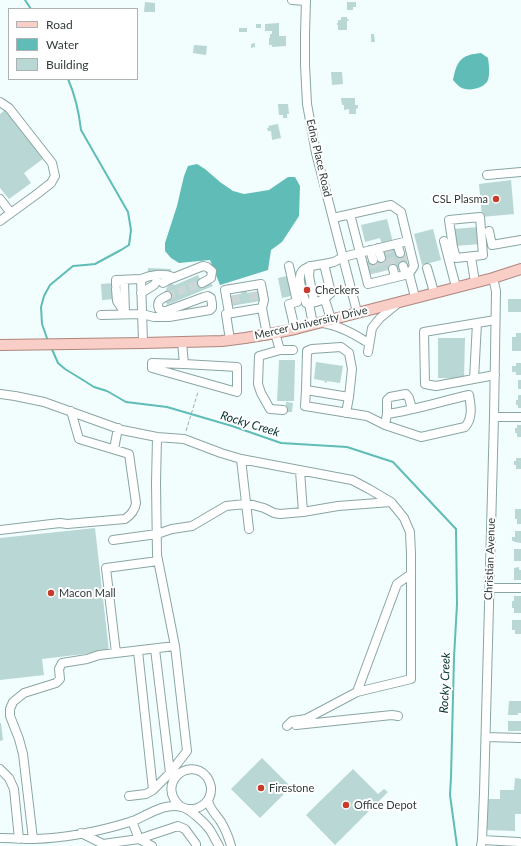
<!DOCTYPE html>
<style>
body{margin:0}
#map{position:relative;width:521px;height:846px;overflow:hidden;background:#f2fefd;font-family:Lato,sans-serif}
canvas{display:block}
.legend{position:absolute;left:8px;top:8px;width:130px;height:72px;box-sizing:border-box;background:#fff;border:1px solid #acb1b1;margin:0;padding:5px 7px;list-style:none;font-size:12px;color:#303c3b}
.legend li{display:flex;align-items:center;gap:8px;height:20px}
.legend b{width:20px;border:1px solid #acb1b1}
</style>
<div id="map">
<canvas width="521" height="846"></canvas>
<ul class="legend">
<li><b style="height:5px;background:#f8cec7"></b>Road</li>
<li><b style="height:11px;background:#5fbcb6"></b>Water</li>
<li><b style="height:11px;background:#b9d7d5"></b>Building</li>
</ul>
</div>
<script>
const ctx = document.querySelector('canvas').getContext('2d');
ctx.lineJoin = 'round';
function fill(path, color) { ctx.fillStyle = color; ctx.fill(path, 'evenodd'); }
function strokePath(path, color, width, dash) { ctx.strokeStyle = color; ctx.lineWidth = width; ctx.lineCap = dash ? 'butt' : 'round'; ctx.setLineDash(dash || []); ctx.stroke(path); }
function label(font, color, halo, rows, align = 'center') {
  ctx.font = font + ' Lato,sans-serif'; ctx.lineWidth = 4; ctx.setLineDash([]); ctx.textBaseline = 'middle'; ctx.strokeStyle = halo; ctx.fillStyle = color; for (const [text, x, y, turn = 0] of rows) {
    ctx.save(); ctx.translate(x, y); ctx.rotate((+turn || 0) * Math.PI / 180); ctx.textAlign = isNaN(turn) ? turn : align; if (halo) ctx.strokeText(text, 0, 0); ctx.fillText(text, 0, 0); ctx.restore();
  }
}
const water = new Path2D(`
 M481,53L488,58C489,65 490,74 488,80C484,89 467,92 460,87C457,85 455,82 453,80C457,61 460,55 481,53Z
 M197,164L205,169L220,182L233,191L244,194L269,190L288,177H295L300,186L299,216L282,242L271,250L268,270L220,285L210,260L179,263L171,258L165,251V243L177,206L184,176L188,166Z`);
const stream = new Path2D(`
 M25,0L31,9
 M48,341L42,324L41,307L44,296L50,285L73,266L85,265L95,264L121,250L129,245L131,230L128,212L81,130C79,112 75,95 68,79
 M51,347L58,363L65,369L83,380L94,387L107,391L126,402L167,407L232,426L281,443L347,447L393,462L456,529L457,604L454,658L451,777L450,795L457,846`);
const building = new Path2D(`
 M145,2L155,3V12H144Z
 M347,2H356V7H353V10H347Z
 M341,17H347V19H349L348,21H347V30H338V25H337V23H338V20H341Z
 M279,23V36H286V46L272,47V45H269V38H270V34H272V31H265V24Z
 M256,24H261V28H256Z
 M239,28H247V32H239Z
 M371,34H374L375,42H371Z
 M255,43V47L251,48V44Z
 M194,45L207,46L206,55L193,53Z
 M331,72H342L343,84L332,85Z
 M341,98H355V105H358V108L356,109V114H349V109L344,110V105H342Z
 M278,104H288L289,114H287V118H283V115H279Z
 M6,109L44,158L24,173L31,183L9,199L0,188V114Z
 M278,124L281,138L272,140L271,131H268L267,128H269L268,126Z
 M511,180L514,214L482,217L479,184Z
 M387,219L396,254L405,252L408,265L368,275L365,262L385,257L380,238L365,242L361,225Z
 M479,227L480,244L455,246L453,229Z
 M433,229L441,260L422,265L414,234Z
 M148,268L171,269V273L148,274Z
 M198,275L204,286L211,283L213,286L167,305L166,302L169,301L165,292L169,283L175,285Z
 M287,276L291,296L282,298L278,278Z
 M302,281H307L311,299L306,300Z
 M114,283L115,299L102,300L101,284Z
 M247,289V293L259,291L260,301L231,306L229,296L241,294L240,290Z
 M508,299H521V312H508Z
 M516,333H521V351H512V337H516Z
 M438,338H465L464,379L438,378Z
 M279,360H295L294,401H277Z
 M316,362L343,366L340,383L327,381V383L324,382L325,381L314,379Z
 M516,363H521V375H516V372H512V366H516Z
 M518,380H521V389H518Z
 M518,395H521V408H518V405H516V400H518Z
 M286,402L293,403L292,412H285Z
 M517,425H521V437H517V433H515V428H517Z
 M516,458H521V469H516V465H514V461H516Z
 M515,509H521V524H517V519H515Z
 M95,528L109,651L42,659L44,675L0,680V538Z
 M515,531H521V543L514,542V541H512V537H515Z
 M514,549H521V561H514Z
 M519,567V570H521V580H514V568Z
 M514,596H521V613H514V608H512V601H514Z
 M512,620H521V634H515V630H512Z
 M509,701H521V713H518V715H508Z
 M508,721H521V731H508Z
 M0,723H1L3,740L0,741Z
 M262,758L291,787L260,818L231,789Z
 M353,769L378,794L384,789L388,792L335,845L306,815Z
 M515,778L521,779V814H515V831L487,830V799H500V790H514Z`);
const minorTunnel = new Path2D(`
 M387,246L393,269
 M400,253L403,266
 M381,258L384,271
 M373,260L375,273
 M253,292L254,302
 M235,295L237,305
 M167,296L202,283`);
const path = new Path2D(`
 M186,431L198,392`);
const minor = new Path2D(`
 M292,0L306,1
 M306,0L305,35V65L307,104L316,153L357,312
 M0,102L9,108L52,163L55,176L51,183L37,194L0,221
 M487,175L521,172
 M0,199L11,213
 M350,214L368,284L409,274
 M480,217L483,255L456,258L453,247L449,220Z
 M333,218L391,205L401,212L414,266L409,274L415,297
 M489,231L492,245L521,240
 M444,241L456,287
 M397,244L400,253
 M378,248L381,258
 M370,250L373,260
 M471,257L475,282
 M289,266L297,302L289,304L295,329
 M310,266L309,276L312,292
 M403,266L406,275
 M427,268L434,292
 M393,269L395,277
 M141,279C150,275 163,273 173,277
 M124,280L125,314
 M163,283L168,280L203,266L207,267L212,271L211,278L202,283
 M116,285V280L141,279L143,343
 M116,289L117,301L125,313
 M141,293L154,285L157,281
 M303,293C302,289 299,282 300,277C300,266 316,265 324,264
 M313,295C314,300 313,301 309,304L313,324
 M304,297L306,303C316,304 324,300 331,293L324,264L334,262L343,257L408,241
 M325,300L331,319
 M229,313L225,290L261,284L264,300L262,308
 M101,315L142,314L154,317H169L192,313L210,310L212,308V304L211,298L208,296L204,297L166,311H161L159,309C156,301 161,299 167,296
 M322,323C338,325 351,332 365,341
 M275,333L280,350H293
 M230,340L226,314L262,308L267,335
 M182,342L184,364L152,363V368L237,392V367L184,364
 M280,350L259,356L258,384L261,393L270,409L283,410
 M368,352L372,328L380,318L397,304
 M495,375L436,386L425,384L424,332L495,320
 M474,379L477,323
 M306,390L307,351L312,349L341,347L349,353L352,369L349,397L306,390L305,406L367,416L385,425
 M0,394L15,396L44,402L122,430L157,437L184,439L221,453L241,459L352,480L369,489L391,502L404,518L410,532L411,555V679L357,692L306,719L292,721L287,726
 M346,413L349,397
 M387,414C415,410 442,401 469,395C471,406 473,418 465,427L421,437L385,425L387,414V400L390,397L406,394L409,398L412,409
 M494,417H521
 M114,449L118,428
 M241,459L249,529
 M300,471L303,512
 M0,530L60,523L67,524L125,519C131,515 135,510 136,503L129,454L79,439L71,411
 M113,540L157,534L172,529L192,526L226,506L245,504L253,505L264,508L274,513L280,514L303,512L338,506L391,502
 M490,588H521
 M155,649L170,773
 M116,653L106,568L158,561
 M357,692L397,584L411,574
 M296,725L363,718L392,715L398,716
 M486,737L521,738
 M0,769L9,778L14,789L19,839
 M153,790L170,773L187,751L175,646L157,555L156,483L157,437
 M129,796L146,794L153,790L138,651
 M208,800C209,809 216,814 221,822C225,829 229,838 231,846
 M181,807C155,785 188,756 206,776C209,779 210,783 211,787C212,802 200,810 187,809
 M132,821L139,839L152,846
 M81,833L103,844L139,839L178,826L185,829L196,844V846
 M0,838C11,838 22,839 34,839C67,838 101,831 133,821C148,815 165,802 182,807C190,809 205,823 210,830C213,835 216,841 219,846
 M33,839L23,754L19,739L10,716V709L13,702L24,693L56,683L60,679L59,669L62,663L87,659L99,655L175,646
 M482,840L519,842L521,844
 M481,846L482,840L484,793L494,417L496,291L493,278`);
const major = new Path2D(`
 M0,345L143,343L222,341L245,338L270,334L295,329L493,278L521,269`);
const markers = [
 [496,199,4,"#c73b29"],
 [307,290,4,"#c73b29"],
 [51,593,4,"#c73b29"],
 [261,788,4,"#c73b29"],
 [346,805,4,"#c73b29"]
];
const streetNames = [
 ["Edna Place Road",319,158,77],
 ["Mercer University Drive",311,323,-13],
 ["Christian Avenue",490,559,-88]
];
const poiNames = [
 ["CSL Plasma",488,199,"right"],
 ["Checkers",315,290],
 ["Macon Mall",59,593],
 ["Firestone",269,788],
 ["Office Depot",354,805]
];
const waterNames = [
 ["Rocky Creek",250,424,17],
 ["Rocky Creek",445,683,-88]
];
fill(water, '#5fbcb6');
strokePath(stream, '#5fbcb6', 2);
fill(building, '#b9d7d5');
strokePath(minorTunnel, '#cbd7d6', 8, [8, 4]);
strokePath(minor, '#89a6a4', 10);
strokePath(major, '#af867e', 12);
strokePath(path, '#a2aead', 1, [4, 2]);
strokePath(minor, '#fff', 8);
strokePath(major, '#f8cec7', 10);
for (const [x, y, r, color] of markers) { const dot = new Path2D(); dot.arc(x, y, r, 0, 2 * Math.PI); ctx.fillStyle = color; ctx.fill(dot); strokePath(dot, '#fff', 1.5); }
label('11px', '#303c3b', '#fff', streetNames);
label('11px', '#303c3b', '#fff', poiNames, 'left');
label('italic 12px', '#01302e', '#fff', waterNames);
</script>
